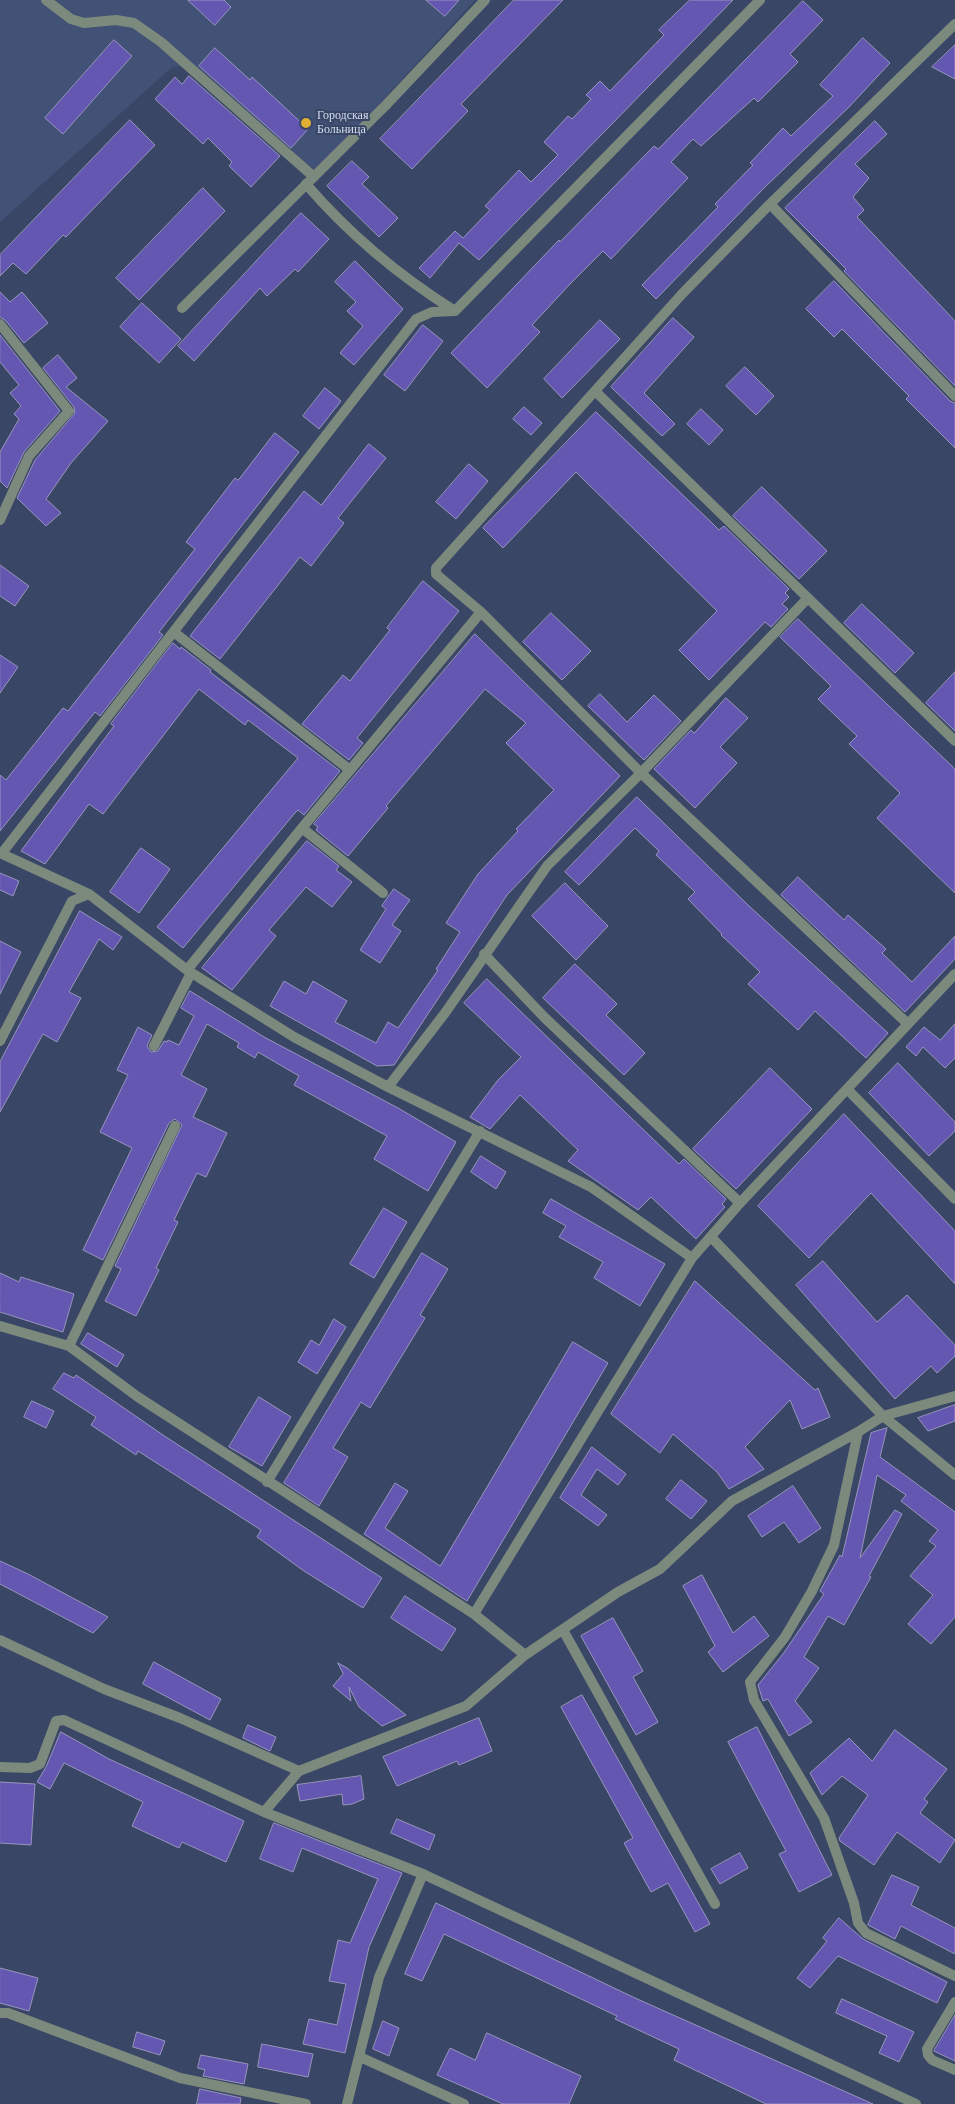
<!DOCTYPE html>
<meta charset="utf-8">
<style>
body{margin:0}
canvas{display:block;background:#394666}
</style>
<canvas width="955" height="2104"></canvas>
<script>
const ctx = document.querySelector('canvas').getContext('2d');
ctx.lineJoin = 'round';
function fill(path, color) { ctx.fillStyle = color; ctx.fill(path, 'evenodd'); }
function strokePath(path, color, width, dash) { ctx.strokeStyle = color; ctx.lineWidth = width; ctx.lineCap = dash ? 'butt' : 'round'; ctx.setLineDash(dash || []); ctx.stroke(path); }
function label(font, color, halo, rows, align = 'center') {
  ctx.font = font + ' "Libre Baskerville",serif'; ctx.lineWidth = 4; ctx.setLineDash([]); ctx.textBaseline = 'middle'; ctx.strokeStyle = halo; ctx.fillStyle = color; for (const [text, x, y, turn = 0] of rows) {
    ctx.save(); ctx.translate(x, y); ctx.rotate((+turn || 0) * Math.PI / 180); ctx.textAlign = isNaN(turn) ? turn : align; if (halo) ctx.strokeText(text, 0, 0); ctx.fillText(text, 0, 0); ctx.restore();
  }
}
const built = new Path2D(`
 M0,0H475L311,178L187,65L172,67L0,222Z`);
const building = new Path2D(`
 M188,0H224L231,7L215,25Z
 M426,0H459L445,16Z
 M514,0H563L461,104L468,111L412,169L380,139Z
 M690,0H733L479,260L459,243L430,278L419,268L455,231L463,238L490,210L485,206L519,170L531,182L558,155L544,142L568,116L572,119L591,99L586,95L600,81L610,91L664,35L659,30Z
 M803,1L823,20L790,54L798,62L758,102L754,98L701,146L693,139L671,162L688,178L611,259L603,251L570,284L532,325L540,332L487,388L451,353L559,240L560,242L654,146L658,149Z
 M863,38L890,63L849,107L766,186L656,299L642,285L718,207L715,204L753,165L750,163L783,128L791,136L833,96L820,85Z
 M114,40L132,56L63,134L45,118Z
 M955,45V79L932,67Z
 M215,48L250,80L252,77L308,129L291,148L199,66Z
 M189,76L280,156L251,187L229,166L232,162L208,138L203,144L155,99L175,77L182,84Z
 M130,120L155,145L66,237L63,235L26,274L13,263L0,276V255Z
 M875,121L887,134L855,164L869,178L853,197L864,210L857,217L955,321V386L844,271L846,269L785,208Z
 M352,161L369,177L362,184L398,218L379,237L327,186Z
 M203,188L225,211L139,300L116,278Z
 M301,213L329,239L298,272L295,269L267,296L260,288L194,361L178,346Z
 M355,261L403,309L354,365L340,353L363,326L347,311L356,302L335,282Z
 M834,281L950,401L955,403V448L906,399L909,396L842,329L834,337L806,309Z
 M0,292L10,302L22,292L48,323L24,343L5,320L0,317Z
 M142,303L181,339L159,363L120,327Z
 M673,318L694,337L644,393L675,424L662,436L611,387Z
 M600,320L620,339L562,398L544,379Z
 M423,325L443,341L405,391L384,375Z
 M0,335L60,411L24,452L7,488L0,481V452L19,419L14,414L21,406L10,393L19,385L0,362Z
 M58,355L77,378L66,387L108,421L71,463L46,499L61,513L46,526L17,498L35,460L75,413L74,407L43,368Z
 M745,367L774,396L756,415L726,386Z
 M325,388L341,401L319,429L303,416Z
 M524,407L542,423L531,435L513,419Z
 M701,409L723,430L709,445L687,424Z
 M596,412L711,522L719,530L724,526L789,589L785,593L789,597L782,604L788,609L771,627L765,622L709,680L679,650L717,611L576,472L503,548L483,528Z
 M275,433L299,452L159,632L163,635L100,716L95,712L0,831V775L6,780L63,708L68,711L195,549L186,542L235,478L238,480Z
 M369,444L386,458L338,518L344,523L311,566L300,557L220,659L190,636L304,491L321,505Z
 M469,464L488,481L456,519L436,502Z
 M762,487L827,551L799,579L733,516Z
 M0,565L29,586L15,606L0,596Z
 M423,581L459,611L357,738L363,743L349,760L302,724L343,675L350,681L390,630L387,628Z
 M862,604L914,653L895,673L844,623Z
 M551,613L591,651L562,680L523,642Z
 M798,619L955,769V893L877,818L900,793L849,744L857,736L818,699L831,686L780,637Z
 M475,634L620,776L507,895L394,1065L377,1066L270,1006L284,981L306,994L313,981L347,1001L335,1022L376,1043L388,1022L398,1028L438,970L436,969L460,932L446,923L478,874L518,831L516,829L554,790L506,743L526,723L485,689L386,806L388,808L348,856L316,830L318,827L314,824Z
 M173,643L180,649L181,647L211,670L210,672L340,771L304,815L298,810L294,814L183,948L157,927L298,758L248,720L245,725L199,689L103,814L89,804L45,864L21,851L114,726L111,724Z
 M0,655L18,667L0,693Z
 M955,672V731L926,703Z
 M600,694L627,722L654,695L681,721L644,760L588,706Z
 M726,698L748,718L720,747L737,763L695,808L654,769L691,730L694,733Z
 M637,797L749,906L888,1033L866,1058L815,1011L798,1030L748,984L760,972L721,935L722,934L688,899L695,892L656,855L659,851L635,828L579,885L565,872Z
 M307,841L339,866L336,870L352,882L332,907L306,887L269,930L276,936L232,990L202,968Z
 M141,848L170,869L139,913L110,892Z
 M0,873L19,881L13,896L0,890Z
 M798,877L844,920L848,915L886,949L882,953L912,982L955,936V959L905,1012L781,895Z
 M565,883L608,926L576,960L532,916Z
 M394,889L410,900L392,925L401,931L380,963L360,950L386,909L382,906Z
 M80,911L122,937L113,950L99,939L69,992L81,998L57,1042L43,1034L0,1112V1062Z
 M0,941L21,952L0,994Z
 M575,964L617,1004L606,1015L645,1053L624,1075L543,998Z
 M487,979L679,1164L684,1159L726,1199L722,1204L725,1207L696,1239L651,1197L638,1210L568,1161L578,1150L520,1095L490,1129L470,1117L498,1080L521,1057L464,1003Z
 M190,991L264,1037L398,1108L456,1142L428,1191L374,1159L387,1136L294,1085L299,1076L258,1052L255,1058L237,1047L239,1043L207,1024L181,1075L207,1089L193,1117L227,1133L206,1177L197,1173L174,1220L178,1222L156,1268L159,1270L136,1316L105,1301L121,1269L115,1266L182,1125L175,1119L169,1123L103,1260L83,1250L132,1148L100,1132L128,1075L117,1070L138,1027L152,1035L147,1046L151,1052L158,1051L164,1041L167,1042L168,1040L179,1045L194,1016L181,1008Z
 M955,1024V1058L945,1068L923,1047L916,1056L906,1047L924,1027L940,1040Z
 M898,1063L955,1122V1131L929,1156L869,1093Z
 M770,1068L812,1109L736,1189L693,1149Z
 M844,1114L955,1231V1284L871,1193L809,1258L758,1206Z
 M481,1156L506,1172L496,1189L471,1172Z
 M551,1199L665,1264L640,1306L594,1278L603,1262L559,1237L566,1226L543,1213Z
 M384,1208L407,1222L374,1278L350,1264Z
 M422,1253L448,1269L420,1315L425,1318L370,1408L361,1402L333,1448L348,1457L319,1506L284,1483Z
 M823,1261L877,1322L907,1295L955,1345V1356L937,1373L931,1366L895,1399L796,1285Z
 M0,1273L19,1282L21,1277L74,1294L63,1332L0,1312Z
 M695,1281L815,1390L818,1388L830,1417L802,1429L790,1400L745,1447L764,1469L729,1489L717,1472L673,1434L660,1453L611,1414Z
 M334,1319L346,1327L317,1374L298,1362L311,1340L319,1345Z
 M88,1333L124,1355L117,1367L81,1344Z
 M573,1342L608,1363L467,1601L364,1534L395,1483L408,1491L385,1528L440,1566Z
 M64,1373L74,1378L76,1375L163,1435L382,1578L363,1608L304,1571L257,1537L261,1530L138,1451L136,1455L91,1425L96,1417L53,1389Z
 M259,1397L291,1417L262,1466L229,1447Z
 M32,1401L54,1411L46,1428L24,1417Z
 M955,1405V1421L928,1431L918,1418Z
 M887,1428L880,1457L955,1512V1617L931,1644L908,1624L933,1595L910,1576L936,1546L929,1541L938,1530L901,1501L906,1495L877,1475L860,1558L895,1510L902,1514L869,1576L871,1577L844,1625L828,1616L804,1657L819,1668L795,1701L812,1722L789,1736L768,1699L763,1701L758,1685L783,1654L824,1594L820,1591L840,1555L842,1557L871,1433Z
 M592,1447L626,1474L618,1485L597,1469L581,1495L607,1515L598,1526L560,1498Z
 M681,1480L707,1501L691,1519L666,1499Z
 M793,1486L821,1528L799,1543L784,1522L762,1537L748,1516Z
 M0,1561L30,1575L108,1617L93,1633L0,1584Z
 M702,1575L733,1633L754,1616L769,1636L723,1672L708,1652L715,1646L683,1586Z
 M405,1596L456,1629L442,1651L391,1618Z
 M613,1618L643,1671L633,1677L658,1722L636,1735L581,1636Z
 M154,1662L221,1699L210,1720L143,1684Z
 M338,1663L347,1668L406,1715L382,1726L359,1707L349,1687L351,1701L333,1686L343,1674Z
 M582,1695L710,1924L695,1932L668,1883L651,1892L624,1843L633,1838L561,1707Z
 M479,1718L492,1751L459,1765L457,1761L397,1786L383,1757Z
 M248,1725L276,1737L270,1751L243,1738Z
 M757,1727L832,1875L799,1892L779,1854L786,1851L728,1742Z
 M895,1730L947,1769L924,1799L928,1802L920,1813L955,1840L940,1863L897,1832L874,1865L840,1841L839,1838L868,1795L842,1776L822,1795L810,1773L849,1738L872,1761Z
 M61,1732L109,1759L244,1821L226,1862L182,1842L179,1848L132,1826L143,1802L64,1763L50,1789L37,1782L46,1767Z
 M361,1776L364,1799L352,1804L343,1805L342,1794L300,1801L297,1785Z
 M0,1782L35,1784L31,1845L0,1843Z
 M397,1819L435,1835L429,1850L391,1833Z
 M274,1823L402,1873L369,1947L345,2053L303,2044L309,2019L337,2025L346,1984L329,1981L338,1940L350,1943L378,1879L302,1848L293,1872L260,1859Z
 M740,1853L748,1868L720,1884L711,1869Z
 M892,1875L919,1887L911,1905L955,1928V1954L901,1926L895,1939L868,1925Z
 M436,1903L635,1998L873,2104H766L674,2060L679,2049L615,2019L617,2016L444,1934L422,1981L405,1974Z
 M839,1918L863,1939L947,1982L937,2003L838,1956L810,1988L797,1978L827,1941L823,1938Z
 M0,1968L38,1978L29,2011L0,2003Z
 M842,1999L914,2032L899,2062L879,2053L887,2036L836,2013Z
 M955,2015V2061L934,2051Z
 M383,2021L399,2028L389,2056L373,2049Z
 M137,2032L165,2041L160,2055L133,2047Z
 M487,2033L581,2076L569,2104H503L437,2075L450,2048L475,2060Z
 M262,2044L313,2054L308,2077L258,2067Z
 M201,2055L248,2064L244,2084L203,2076L205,2070L198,2068Z
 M200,2089L241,2098L240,2104H197Z`);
const service = new Path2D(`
 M46,0L71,19L84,23L116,20L134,23L161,42L314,177
 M182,308L386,105
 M423,1874L916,2104`);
const minor = new Path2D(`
 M386,105L485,0
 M306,184C348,233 401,277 455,311
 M770,204L955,396
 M0,324L69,411L29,456L0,520
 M596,392L955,741
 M175,633L350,770
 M302,828L383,893
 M0,853L89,894L187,970L294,1037L388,1087L591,1187L692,1258
 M2,853L416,319L432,312L455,311L760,0
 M484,954L544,1017L740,1203
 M187,970L302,828L481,612
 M908,1024L641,773L481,612L436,574V568L682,294L770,204L955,24
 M0,1041L72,901L89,894
 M154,1046L191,973
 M388,1087L445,1013L547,866L641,773L807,599
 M848,1090L955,1199
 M711,1237L883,1416L955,1475
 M0,1326L69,1346L138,1397L474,1614L525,1655
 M69,1346L175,1126
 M858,1432L834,1545L812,1591L785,1637L750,1682L754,1700L824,1818L854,1903L858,1923L866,1933L955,1976
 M267,1482L480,1131
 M474,1614L692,1258L740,1203L955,974
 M563,1630L715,1904
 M0,1640L104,1689L180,1718L299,1771
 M0,1767L30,1768L40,1764L56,1721L64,1720L264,1812L423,1874L379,1977L347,2104
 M264,1812L299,1771L466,1706L525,1655L618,1592L660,1569L732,1501L858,1432L883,1416L955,1396
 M955,2002L927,2049L928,2055L932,2060L955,2070
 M0,2013H8L180,2078L306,2104
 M360,2057L464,2104`);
const markers = [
 [306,123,6,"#dfb034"]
];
const poiNames = [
 ["Городская",317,116],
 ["Больница",317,130]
];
fill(built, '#425176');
fill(building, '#6457b1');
strokePath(building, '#9795bc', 1);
strokePath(service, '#7c8a7d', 10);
strokePath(minor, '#7c8a7d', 10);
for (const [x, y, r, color] of markers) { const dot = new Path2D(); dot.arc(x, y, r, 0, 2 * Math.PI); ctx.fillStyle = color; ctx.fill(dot); strokePath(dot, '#394666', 2); }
label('12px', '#d4ddf0', '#394666', poiNames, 'left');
</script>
